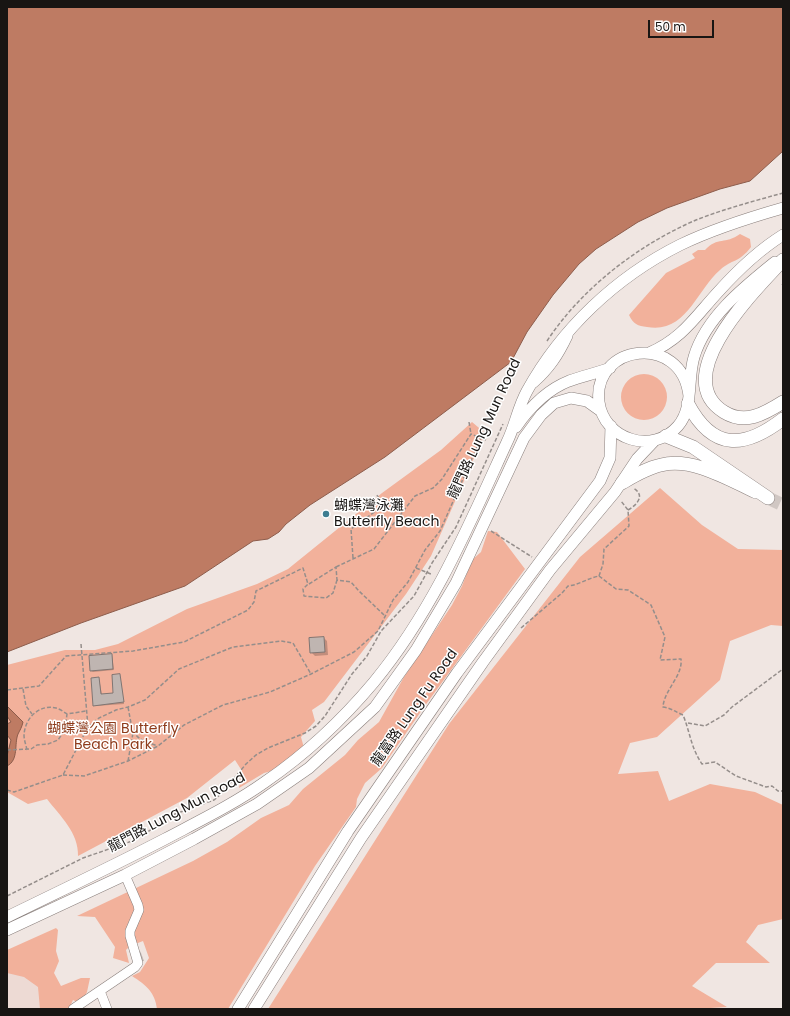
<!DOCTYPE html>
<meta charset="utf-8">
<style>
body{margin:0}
#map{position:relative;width:790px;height:1016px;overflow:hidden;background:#f0e6e2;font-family:Poppins,sans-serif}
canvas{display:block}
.frame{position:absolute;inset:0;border:8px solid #181513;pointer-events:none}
.scale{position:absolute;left:648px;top:20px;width:66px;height:18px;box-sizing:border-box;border:2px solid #181513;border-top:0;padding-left:5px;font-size:12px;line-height:14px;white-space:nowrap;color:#181513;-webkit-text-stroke:3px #fff;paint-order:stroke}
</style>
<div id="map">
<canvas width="790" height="1016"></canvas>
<div class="frame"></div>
<div class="scale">50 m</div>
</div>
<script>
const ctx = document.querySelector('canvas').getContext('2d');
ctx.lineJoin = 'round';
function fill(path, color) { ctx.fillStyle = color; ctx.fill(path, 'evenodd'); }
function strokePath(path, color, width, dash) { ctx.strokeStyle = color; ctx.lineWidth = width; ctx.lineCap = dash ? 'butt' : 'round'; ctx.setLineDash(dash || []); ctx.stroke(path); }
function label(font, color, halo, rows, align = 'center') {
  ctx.font = font + ' Poppins,"Noto Sans TC",sans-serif'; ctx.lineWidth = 3; ctx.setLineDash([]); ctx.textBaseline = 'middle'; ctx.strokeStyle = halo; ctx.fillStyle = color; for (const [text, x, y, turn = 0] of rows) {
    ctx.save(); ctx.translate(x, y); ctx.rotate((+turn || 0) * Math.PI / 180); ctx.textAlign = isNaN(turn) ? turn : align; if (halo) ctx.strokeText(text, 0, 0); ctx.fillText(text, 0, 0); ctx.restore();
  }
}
const built = new Path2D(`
 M7,955L36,974L46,1009H7Z`);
const green = new Path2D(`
 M740,234L750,239L751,247C739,263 732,259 720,270C696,291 686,334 647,327C638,326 633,324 629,315L666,273L695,258L692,254L698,250H705C718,236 725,245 740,234Z
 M621 397a23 23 0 1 1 46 0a23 23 0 1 1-46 0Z
 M472,422L485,433L431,556L406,594L324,702L312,710L315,721L301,737L304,748L296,764L264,773L239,788L242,771L235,760L187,798L78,856C79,833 60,816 47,799L28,804L7,792V665L65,650H95L118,644L187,609L257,584L288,569L382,493L441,450Z
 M660,488L702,525L738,549L783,550V626L771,625L730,641L720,680L657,737L630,743L618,774L658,771L669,801L710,784L755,792L783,805V919L758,925L746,942L770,963H716L692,986L727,1007L694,1009H268L449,724L580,557Z
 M488,531L497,532L525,569L424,707L382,768L365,783L357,799L356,807L315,866L228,1009H157C155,992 146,985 132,976L140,972L149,958L143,941L130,946L126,950L129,963L113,958L115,947L95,917L77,916L193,861L227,842L261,818L289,805L303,789L345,755L358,740L379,722L404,677L452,605L462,586L472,560L481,552Z
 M56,928L58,930L56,951L59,961L54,973L61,986L81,978H90L87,992L81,1004L73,1000L69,1009H40L38,987L24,977L7,973V950Z`);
const water = new Path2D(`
 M7,7H783V151L750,181L720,189L667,208L638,222L596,249L579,264L553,295L527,332L511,362L385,457L310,505L286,524L279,532L268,539L253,541L185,586L81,623L7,652Z
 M7,706L23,722C22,727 20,730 18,734C14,744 19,760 7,766V756L11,740L7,735V724L11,722L7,716Z`);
const shadow = new Path2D(`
 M324,638L327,641L328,655L315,656L311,652Z
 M112,655L114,670L93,672L91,671L90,657Z
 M120,675L124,704L96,706L94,705L99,678L102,695L114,694Z
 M140,951L141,953L144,961H142L138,952Z`);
const building = new Path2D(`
 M324,637L325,652L310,653L309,638Z
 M112,654L113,669L90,671L89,656Z
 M120,674L124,702L93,706L91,678L99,677L101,694L113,693L112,675Z`);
const highwayTunnel = new Path2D(`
 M768,498L783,505`);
const path = new Path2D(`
 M782,285L783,284
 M547,341C582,288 638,245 696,220C724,209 754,201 783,193
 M469,422L471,434
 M628,510C637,505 646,495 633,488
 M491,531L532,557
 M353,558L351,529L384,505L376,494
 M336,567L374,549L415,496L433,488L442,479L471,434L481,438
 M416,568L431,574
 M599,576L616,589L628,590L651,605L665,637L660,660L681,659C683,676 664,690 663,707C671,708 676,712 683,715C690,732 691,748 702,764L715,762L736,776L766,787L772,786L778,791H783
 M599,576L603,564L604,549L629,526L628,510L621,501
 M309,584L336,567L337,580L351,582L359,591L384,615
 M521,628L562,593L568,586C579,585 588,578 599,576
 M81,644L88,727
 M23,689L26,706L32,714
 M7,690L39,686L66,656L133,651L184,642L248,610L254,602L256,591L303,568L308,584L303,589L304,596L326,598L333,593L337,580
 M128,707C133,733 131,738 158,746
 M688,723L705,726L724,715L732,707L783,669
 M7,750L31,749L37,745L48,744L58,740L65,730L67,714L86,711
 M27,750C26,745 24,740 24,735C25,718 39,704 56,708C60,709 64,712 67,714
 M128,761L133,733
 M63,775L84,776L128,761L158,746L184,725L223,705L270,692L311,674L354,652L378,631L393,600L408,582L425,550L440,531L481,438L486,440
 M7,790L14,792L63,775L88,727L99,718L116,710L128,707L145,700L179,669L233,647L281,641L293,643L311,674
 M7,896L83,858L135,840L175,814L214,800L222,793L246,764L256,755L268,748L305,733L316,726L325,716L352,674L367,656L381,631L414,596L432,563L456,527L503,424`);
const minor = new Path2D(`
 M534,383C550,369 559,355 568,336
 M100,991L107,1009
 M73,1009L135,967L138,963L130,936V931L139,910L138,905L125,875`);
const major = new Path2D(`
 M649,353C682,339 695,317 719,291C738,270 759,250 783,235
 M689,396C682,332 592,344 599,402C604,440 653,455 678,426C694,407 687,380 694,357C706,317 744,287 775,262
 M516,427C530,407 546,390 569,381C583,376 597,373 610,368
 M7,917C60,891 113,866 165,839C199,821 234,804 265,782C306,754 343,719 374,682C434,609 468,527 507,442C515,426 518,407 527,391C561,329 616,277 680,245C713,229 748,218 783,208
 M7,930L125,875L194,839L257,804L309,768L375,707L416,650L456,583L524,438L541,415L554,403L571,398L587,401L601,411
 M238,1009L348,831L457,673L600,481L610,458L611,426
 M254,1009L361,838L483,662L550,570L615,492L637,459L655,440`);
const highway = new Path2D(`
 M783,260C756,289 667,377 724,412C745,425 764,414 783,402
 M688,404C713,451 744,449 783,419
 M666,436L693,447L768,498
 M622,483C634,476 647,468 661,465C692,457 728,479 756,492`);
const markers = [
 [326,514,4,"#3d7d91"]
];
const streetNames = [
 ["龍門路 Lung Mun Road",485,429,-65],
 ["龍富路 Lung Fu Road",415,708,-55],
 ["龍門路 Lung Mun Road",177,813,-28]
];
const poiNames = [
 ["蝴蝶灣泳灘",334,506],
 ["Butterfly Beach",334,522]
];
const parkNames = [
 ["蝴蝶灣公園 Butterfly",113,729],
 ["Beach Park",113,745]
];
fill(built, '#eddad4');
fill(green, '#f2b19b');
fill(water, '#be7b63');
strokePath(water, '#8c5c4b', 1);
fill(shadow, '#0003');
fill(building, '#bfb5b1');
strokePath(building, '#807673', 1);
strokePath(highwayTunnel, '#d0c7c3', 13, [13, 6]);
strokePath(minor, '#897f7c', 10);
strokePath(major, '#897f7c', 12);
strokePath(highway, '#897f7c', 14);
strokePath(path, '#958e8b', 1.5, [4, 2]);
strokePath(minor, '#fff', 9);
strokePath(major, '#fff', 11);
strokePath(highway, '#fff', 13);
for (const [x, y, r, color] of markers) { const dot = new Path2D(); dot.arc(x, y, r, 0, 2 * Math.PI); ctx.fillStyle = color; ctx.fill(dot); strokePath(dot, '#fff', 1.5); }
label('14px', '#181513', '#fff', streetNames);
label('14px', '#181513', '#fff', poiNames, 'left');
label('14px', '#8e3b1b', '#fff', parkNames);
</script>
